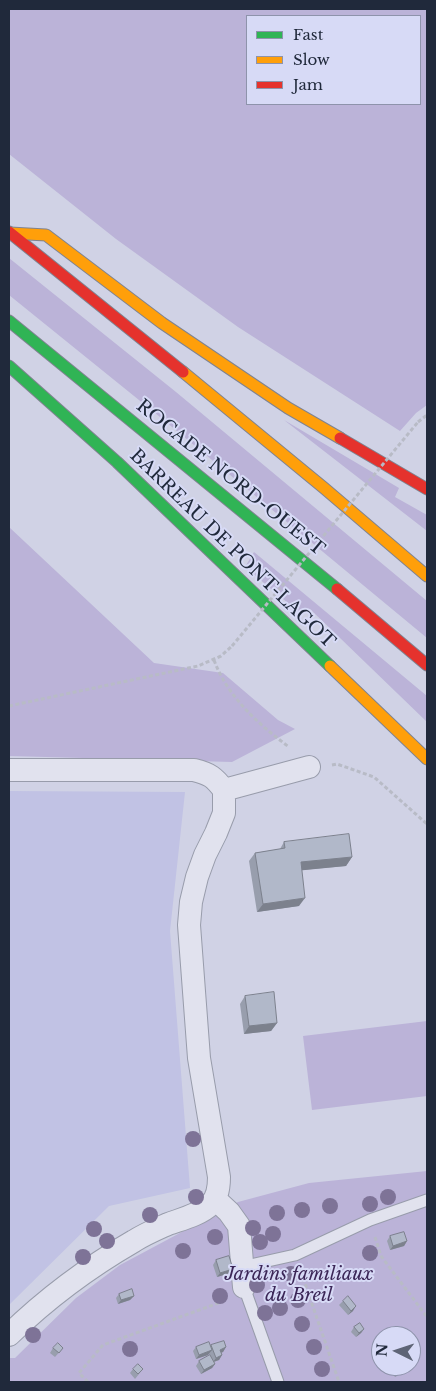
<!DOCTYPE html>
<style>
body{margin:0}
#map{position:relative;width:436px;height:1391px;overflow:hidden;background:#d0d2e5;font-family:"Libre Baskerville",serif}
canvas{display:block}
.frame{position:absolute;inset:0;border:10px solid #20293b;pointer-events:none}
.legend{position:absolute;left:246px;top:15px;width:175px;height:90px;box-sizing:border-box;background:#d7daf6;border:1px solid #8e93ab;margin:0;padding:6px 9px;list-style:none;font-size:15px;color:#20293b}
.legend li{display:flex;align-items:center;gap:10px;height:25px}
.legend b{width:25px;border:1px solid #8e93ab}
.north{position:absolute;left:371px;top:1326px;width:50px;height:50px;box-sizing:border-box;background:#d7daf6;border:1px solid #8e93ab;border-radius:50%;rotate:274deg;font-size:14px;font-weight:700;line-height:20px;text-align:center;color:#20293b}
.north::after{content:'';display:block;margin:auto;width:18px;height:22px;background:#5e6476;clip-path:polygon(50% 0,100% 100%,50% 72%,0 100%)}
</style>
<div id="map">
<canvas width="436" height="1391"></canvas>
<div class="frame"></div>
<ul class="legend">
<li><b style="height:6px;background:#30b455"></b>Fast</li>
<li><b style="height:6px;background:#ff9f0a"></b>Slow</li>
<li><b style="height:6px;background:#e5322d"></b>Jam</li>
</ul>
<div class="north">N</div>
</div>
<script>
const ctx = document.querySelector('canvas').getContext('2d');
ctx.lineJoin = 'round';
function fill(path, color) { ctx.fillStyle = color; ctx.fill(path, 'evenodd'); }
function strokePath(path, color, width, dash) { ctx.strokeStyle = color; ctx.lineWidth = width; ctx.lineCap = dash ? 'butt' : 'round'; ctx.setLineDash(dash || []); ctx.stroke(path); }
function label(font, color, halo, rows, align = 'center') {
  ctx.font = font + ' "Libre Baskerville",serif'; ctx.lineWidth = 4; ctx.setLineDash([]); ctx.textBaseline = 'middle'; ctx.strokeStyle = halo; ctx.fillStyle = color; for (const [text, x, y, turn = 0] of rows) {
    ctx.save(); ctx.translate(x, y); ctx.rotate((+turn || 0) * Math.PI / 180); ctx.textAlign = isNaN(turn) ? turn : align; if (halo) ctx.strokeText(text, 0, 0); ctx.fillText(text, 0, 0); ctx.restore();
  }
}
const farmland = new Path2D(`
 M9,791L185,792L170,931L190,1188L109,1206L9,1305Z`);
const green = new Path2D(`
 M9,9H427V405L416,413L400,431L238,327L116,239L9,154ZM420,16V104H247V16Z
 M9,258L176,392L427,601V638L160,417L9,295Z
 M284,420L399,488L395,497L427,515V531Z
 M9,527L154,663L223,673L278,720L295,729L232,762L9,756Z
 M254,552L427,696V722L310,609L302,615L245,567Z
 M427,1021V1096L312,1110L303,1036Z
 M427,1171V1382H9V1358H15L76,1298L120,1265L238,1202L309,1183ZM381,1336H411V1366H381Z`);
const path = new Path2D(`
 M418,422L427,415
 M214,660C227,696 258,724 289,747
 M9,706L198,666L221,656L232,646
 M332,765L337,764L374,777L427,824
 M375,1237L381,1256L427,1317
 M301,1272L339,1382
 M88,1382L79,1373L103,1345L224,1301`);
const lane = new Path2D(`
 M241,1267L295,1255L370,1220L427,1200
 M244,1287L278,1382`);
const street = new Path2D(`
 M9,770H194C210,774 214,777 224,790L309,767
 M215,1199L229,1212L239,1226L244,1287
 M9,1335C46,1299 89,1267 134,1241C145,1234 157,1229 168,1224C182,1219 199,1215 210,1205C218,1198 219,1187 219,1177L199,1058L189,925L191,902L197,877L205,855L216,833L224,813V790`);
const fast = new Path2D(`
 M9,321L337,589
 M9,366L117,462L330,666`);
const slow = new Path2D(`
 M10,233L46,235L162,323L288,408L340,438
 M183,372L324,488L427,576
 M330,666L427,759`);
const jam = new Path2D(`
 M9,232L183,372
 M340,438L427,489
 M337,589L427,665`);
const pathBridge = new Path2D(`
 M232,646L418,422`);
const trees = [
 [193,1139],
 [196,1197],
 [388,1197],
 [370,1204],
 [330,1206],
 [302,1210],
 [277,1213],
 [150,1215],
 [253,1228],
 [94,1229],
 [273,1234],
 [215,1237],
 [107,1241],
 [260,1242],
 [183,1251],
 [370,1253],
 [83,1257],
 [291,1274],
 [257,1285],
 [220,1296],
 [298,1300],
 [280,1308],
 [265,1313],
 [302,1324],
 [33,1335],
 [314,1347],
 [130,1349],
 [322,1369]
];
const wall = new Path2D(`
 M284,842L352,857L346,866L302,870L299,906L257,912L249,861L255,853L280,849Z
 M245,996L277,1023L271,1031L244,1034L240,1004Z
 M390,1236L407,1241L404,1246L390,1250L387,1241Z
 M216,1260L233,1269L230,1273L217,1277L213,1265Z
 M119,1294L134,1296L130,1300L118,1304L116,1298Z
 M343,1301L353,1311L348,1315L339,1305Z
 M354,1327L364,1329L361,1333L356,1337L351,1332Z
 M211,1345L226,1347L223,1352L221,1353L222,1355L219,1360L214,1362L215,1364L212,1368L201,1374L196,1366L199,1361L210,1356L209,1353L208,1355L196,1359L193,1351L196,1347H210Z
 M53,1348H63L55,1357L50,1353Z
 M388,1366H402L404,1368L401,1373L395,1377L387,1367Z
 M133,1369H143L135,1379L130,1373Z`);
const shadedWall = new Path2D(`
 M352,857L346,866L295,871L301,862Z
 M305,898L299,906L257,912L263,904Z
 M277,1023L271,1031L244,1034L249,1026Z
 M407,1241L404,1246L390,1250L393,1246Z
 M233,1269L230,1273L217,1277L220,1273Z
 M134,1296L130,1300L118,1304L121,1300Z
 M356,1306L353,1311L348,1315L351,1311Z
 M364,1329L361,1333L356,1337L359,1333Z
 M226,1347L223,1352L217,1354L220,1350Z
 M212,1350L208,1355L196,1359L199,1355Z
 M222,1355L219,1360L213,1362L216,1358Z
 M215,1364L212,1368L201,1374L204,1370Z
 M404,1368L401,1373L395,1377Z`);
const building = new Path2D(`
 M349,834L352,857L301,862L305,898L263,904L255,853L285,848L284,842Z
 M274,992L277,1023L249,1026L245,996Z
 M404,1232L407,1241L393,1246L390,1236Z
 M229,1256L233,1269L220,1273L216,1260Z
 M132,1289L134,1296L121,1300L119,1294Z
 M348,1296L356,1306L351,1311L343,1301Z
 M360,1323L364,1329L359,1333L354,1327Z
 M224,1341L226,1347L220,1350L222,1355L216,1358L211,1345Z
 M209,1342L212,1350L199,1355L196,1347Z
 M58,1343L63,1348L59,1353L53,1348Z
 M210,1355L215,1364L204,1370L199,1361Z
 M138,1364L143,1369L138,1374L133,1369Z
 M393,1366H402L404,1368L399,1373Z`);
const streetNames = [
 ["ROCADE NORD-OUEST",230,478,39],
 ["BARREAU DE PONT-LAGOT",232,549,44]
];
const parkNames = [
 ["Jardins familiaux",299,1275],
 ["du Breil",299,1296]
];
fill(farmland, '#c1c2e4');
fill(green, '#bbb3d8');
strokePath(lane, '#989cab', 13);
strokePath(street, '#989cab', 24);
strokePath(fast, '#7f8390', 13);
strokePath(slow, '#7f8390', 13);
strokePath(jam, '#7f8390', 13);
strokePath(path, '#b8bbc6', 3, [4, 2.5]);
strokePath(lane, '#e1e2ee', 11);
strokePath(street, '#e1e2ee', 22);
strokePath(fast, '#30b455', 11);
strokePath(slow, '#ff9f0a', 11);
strokePath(jam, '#e5322d', 11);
strokePath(pathBridge, '#b8bbc6', 3, [4, 2.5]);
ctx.fillStyle = '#7e7397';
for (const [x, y] of trees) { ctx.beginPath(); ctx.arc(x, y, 8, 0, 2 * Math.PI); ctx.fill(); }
fill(wall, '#989ead');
fill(shadedWall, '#7c818d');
fill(building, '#b1b8c9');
strokePath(building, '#7c818d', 1);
label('18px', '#20293b', '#d7daf6', streetNames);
label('italic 18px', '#3b2657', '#d7daf6', parkNames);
</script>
